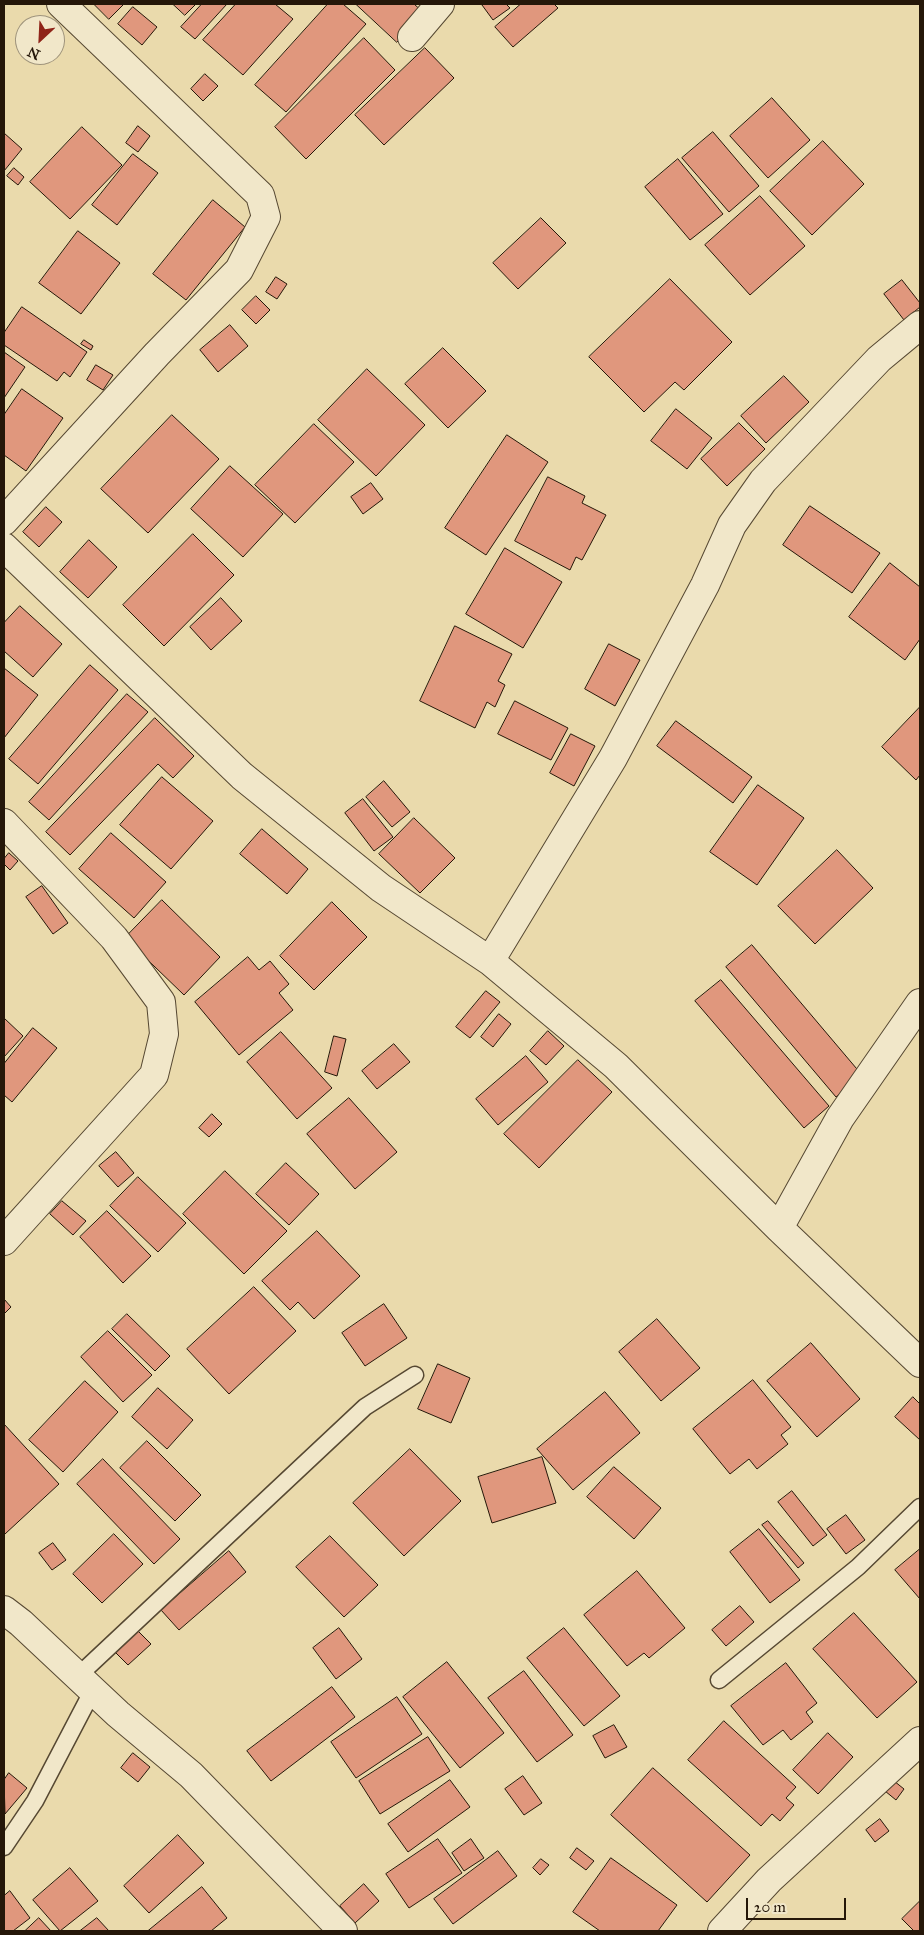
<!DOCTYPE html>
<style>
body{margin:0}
#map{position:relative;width:924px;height:1935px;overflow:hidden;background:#eadaac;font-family:"IM FELL Great Primer",serif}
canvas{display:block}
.frame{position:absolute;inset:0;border:5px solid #251709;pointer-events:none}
.north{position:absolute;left:15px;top:15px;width:50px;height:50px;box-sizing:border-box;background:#f1e7c9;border:1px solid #9f947c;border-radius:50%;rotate:205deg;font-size:14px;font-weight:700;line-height:20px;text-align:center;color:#251709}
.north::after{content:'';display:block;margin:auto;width:18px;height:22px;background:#8f2418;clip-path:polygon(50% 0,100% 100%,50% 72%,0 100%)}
.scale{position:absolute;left:746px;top:1898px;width:100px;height:22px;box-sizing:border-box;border:2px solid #251709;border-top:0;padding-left:6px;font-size:15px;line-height:18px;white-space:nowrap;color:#251709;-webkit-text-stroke:4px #f1e7c9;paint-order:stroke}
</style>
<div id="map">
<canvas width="924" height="1935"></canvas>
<div class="frame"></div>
<div class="north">N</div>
<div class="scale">20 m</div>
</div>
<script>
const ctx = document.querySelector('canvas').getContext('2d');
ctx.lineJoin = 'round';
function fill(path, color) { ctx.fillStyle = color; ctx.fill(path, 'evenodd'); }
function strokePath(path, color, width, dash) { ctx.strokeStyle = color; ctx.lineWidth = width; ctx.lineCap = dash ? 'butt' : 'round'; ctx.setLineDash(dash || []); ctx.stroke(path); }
const building = new Path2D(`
 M94,4H122L123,5L109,19Z
 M173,4H196L185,15Z
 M202,4H227L195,39L181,27Z
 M236,4H275L293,19L243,75L203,40Z
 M328,4H343L366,24L286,112L255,85Z
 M356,4H414L424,13L397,42Z
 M484,4H506L510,8L493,20L482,5Z
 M521,4H554L558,8L513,47L495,27Z
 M133,7L157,27L142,45L118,24Z
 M364,38L395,70L306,159L275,127Z
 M425,48L454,78L384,145L355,115Z
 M205,74L218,86L203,101L191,89Z
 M772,98L810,140L768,178L730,136Z
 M138,126L150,136L138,152L126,143Z
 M82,127L122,165L70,219L30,182Z
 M713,132L759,186L729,212L682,158Z
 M4,133L22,149L4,171Z
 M823,141L864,184L812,235L770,191Z
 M133,154L158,173L117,225L92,205Z
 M678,159L723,214L690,240L645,187Z
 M14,168L24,177L18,185L7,176Z
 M760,196L805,246L750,295L705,245Z
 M213,200L245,227L186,300L153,274Z
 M541,218L566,243L518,289L493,263Z
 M78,231L120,263L81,314L39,283Z
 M276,277L287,284L277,299L266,292Z
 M670,279L732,342L684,390L675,382L644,412L589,357Z
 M902,280L920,303V307L904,320L884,294Z
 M256,296L270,310L256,324L242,310Z
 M22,307L87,352L70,377L64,372L57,381L4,345V333Z
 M230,325L248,346L218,372L200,350Z
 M84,340L93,346L91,350L81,344Z
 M443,348L486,391L448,428L405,384Z
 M4,352L25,367L4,398Z
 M96,365L113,375L103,390L87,380Z
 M367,369L425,425L376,476L318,420Z
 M784,376L809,402L766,443L741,416Z
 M22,389L63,418L26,471L4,455V415Z
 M676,409L712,438L687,469L651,441Z
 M172,415L219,459L148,533L101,489Z
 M739,423L765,449L727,486L701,459Z
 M314,424L354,462L295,523L255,485Z
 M507,435L548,462L486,555L445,528Z
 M230,466L283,514L243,557L191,509Z
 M548,477L585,496L582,503L606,515L582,560L576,557L570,570L515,541Z
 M371,483L383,499L363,514L351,497Z
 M810,506L880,553L852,593L783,545Z
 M46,507L62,522L39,547L23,532Z
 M193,534L234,575L164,646L123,605Z
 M89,540L117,567L88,598L60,572Z
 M505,548L562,582L523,648L466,614Z
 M890,563L920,587V639L905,660L849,617Z
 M221,598L242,621L211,650L190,627Z
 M20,606L62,644L33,677L4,651V623Z
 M455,626L512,654L498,681L505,685L495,707L487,702L475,728L420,701Z
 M609,644L640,660L615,706L585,689Z
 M90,665L118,690L38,784L9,759Z
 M4,668L38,695L4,738Z
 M127,694L148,712L49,820L29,802Z
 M515,701L568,728L551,760L498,734Z
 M920,707V775L916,780L882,747Z
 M155,718L194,756L173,778L158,764L70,855L46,832Z
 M676,721L752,777L733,803L657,746Z
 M571,734L595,746L574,786L550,773Z
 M162,777L213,821L171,869L120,825Z
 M384,781L410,812L392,827L366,797Z
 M758,785L804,818L757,885L710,852Z
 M363,799L393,837L374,851L345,813Z
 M414,818L455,858L420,893L379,854Z
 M262,829L308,869L287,894L240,854Z
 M111,833L166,882L134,918L79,869Z
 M837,850L873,888L815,944L778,906Z
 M9,853L18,861L10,870L4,864V859Z
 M42,886L68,923L53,934L26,897Z
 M162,900L220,957L184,995L125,938Z
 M332,902L367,937L314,990L280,956Z
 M752,945L862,1075L836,1097L726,967Z
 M248,957L259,970L270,961L289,984L279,993L293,1010L239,1055L195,1002Z
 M721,980L829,1106L804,1128L695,1001Z
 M486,991L500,1002L470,1038L456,1027Z
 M499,1014L511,1024L493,1047L481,1037Z
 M4,1018L23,1036L4,1057Z
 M33,1028L57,1048L12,1102L4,1095V1064Z
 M548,1031L564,1046L546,1065L530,1051Z
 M281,1032L332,1088L297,1119L247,1062Z
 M334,1036L346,1039L337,1076L325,1072Z
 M394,1044L410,1062L377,1089L362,1071Z
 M526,1056L548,1082L498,1125L476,1099Z
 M578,1060L612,1092L539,1168L504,1134Z
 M349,1098L397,1152L355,1189L307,1134Z
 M212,1114L222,1124L209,1137L199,1128Z
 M116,1152L134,1173L118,1187L99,1166Z
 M286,1163L319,1194L289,1225L256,1194Z
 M225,1171L287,1231L244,1274L183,1214Z
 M138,1177L186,1223L158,1252L110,1206Z
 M62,1201L86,1221L73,1235L50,1214Z
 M107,1211L151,1256L123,1283L80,1237Z
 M317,1231L360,1276L314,1319L298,1302L290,1310L262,1281Z
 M254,1287L296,1331L229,1394L187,1349Z
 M4,1299L11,1307L4,1314Z
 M384,1304L407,1338L365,1366L342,1333Z
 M127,1314L170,1356L155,1371L112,1329Z
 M657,1319L700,1368L661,1401L619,1352Z
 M108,1331L152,1375L123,1402L81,1357Z
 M811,1343L860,1399L817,1437L767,1381Z
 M438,1364L470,1378L451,1423L418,1409Z
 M753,1380L791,1427L781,1435L788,1444L757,1469L749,1459L730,1474L693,1429Z
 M85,1381L118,1412L63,1472L29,1440Z
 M158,1388L193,1420L167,1449L132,1417Z
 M605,1392L640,1433L573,1490L537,1449Z
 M913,1397L920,1404V1440L895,1417Z
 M4,1424L59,1484L5,1534L4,1533Z
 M147,1441L201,1495L175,1521L120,1468Z
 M410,1449L461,1501L404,1556L353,1503Z
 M542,1457L556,1503L492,1523L478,1477Z
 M103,1459L180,1539L154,1564L77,1484Z
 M614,1467L661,1508L634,1539L587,1497Z
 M792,1491L827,1535L813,1546L778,1502Z
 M846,1515L865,1540L846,1554L827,1529Z
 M768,1521L804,1563L798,1568L762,1525Z
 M759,1529L800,1580L770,1603L730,1552Z
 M114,1534L143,1564L102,1603L73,1574Z
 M330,1536L378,1585L344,1617L296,1567Z
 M53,1543L66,1560L52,1570L39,1553Z
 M920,1549V1599L895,1570Z
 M229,1551L246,1572L179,1630L161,1610Z
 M637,1571L685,1628L649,1658L644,1653L627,1666L584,1615Z
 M740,1606L754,1622L726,1646L712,1630Z
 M854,1613L917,1682L877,1718L813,1649Z
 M339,1628L362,1659L336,1679L313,1648Z
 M564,1628L620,1696L584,1726L527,1658Z
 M137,1630L151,1644L128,1665L114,1651Z
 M447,1662L504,1733L460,1768L403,1697Z
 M786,1663L817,1703L806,1712L813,1722L791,1740L783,1730L763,1745L731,1706Z
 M524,1671L573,1735L537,1762L488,1698Z
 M332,1687L355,1717L271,1781L247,1751Z
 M397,1697L422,1734L356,1778L331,1742Z
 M724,1721L796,1787L786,1798L794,1805L780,1821L772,1814L761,1826L688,1760Z
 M614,1725L627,1747L605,1758L593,1736Z
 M828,1733L853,1757L818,1794L793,1770Z
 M428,1737L450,1771L380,1814L359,1781Z
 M133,1753L150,1767L138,1782L121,1768Z
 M653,1768L750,1855L707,1902L611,1815Z
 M9,1773L27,1788L5,1814L4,1780Z
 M523,1776L542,1803L524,1815L505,1789Z
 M450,1780L470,1807L408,1852L388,1824Z
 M894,1781L904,1789L896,1800L885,1791Z
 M880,1819L889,1831L875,1842L866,1830Z
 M178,1835L204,1863L149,1913L124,1886Z
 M438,1839L462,1873L409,1908L386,1874Z
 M471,1839L484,1858L464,1871L452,1853Z
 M577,1848L594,1861L586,1870L570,1858Z
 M498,1851L517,1876L453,1924L434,1899Z
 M611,1858L677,1905L658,1931H600L573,1912Z
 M541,1859L549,1865L540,1875L533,1868Z
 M70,1868L98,1901L60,1931L33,1900Z
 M364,1884L379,1901L355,1923L340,1906Z
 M202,1887L227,1918L211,1931H148Z
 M10,1891L30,1918L13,1931H4V1896Z
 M920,1901V1931H914L902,1919Z
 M39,1918L51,1931H25Z
 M97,1918L109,1931H80Z`);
const lane = new Path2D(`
 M78,1676L365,1407L415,1375
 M719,1680L858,1567L920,1507
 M4,1847L35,1801L93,1690`);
const street = new Path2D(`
 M412,37L440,4
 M4,521L157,354L239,270L266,217L260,195L61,4
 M4,547L242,776L381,888L490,961L616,1066L779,1228L920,1363
 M4,823L114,938L161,1002L164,1034L154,1075L4,1241
 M490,961L613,758L705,585L732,525L763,481L879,359L920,325
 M779,1228L840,1118L920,1003
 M4,1610L21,1623L118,1714L191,1775L343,1931
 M722,1931L769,1880L920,1741`);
fill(building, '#e0977d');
strokePath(building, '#251709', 1);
strokePath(lane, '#564832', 19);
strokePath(street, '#564832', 30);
strokePath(lane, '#f1e7c9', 16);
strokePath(street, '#f1e7c9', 28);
</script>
